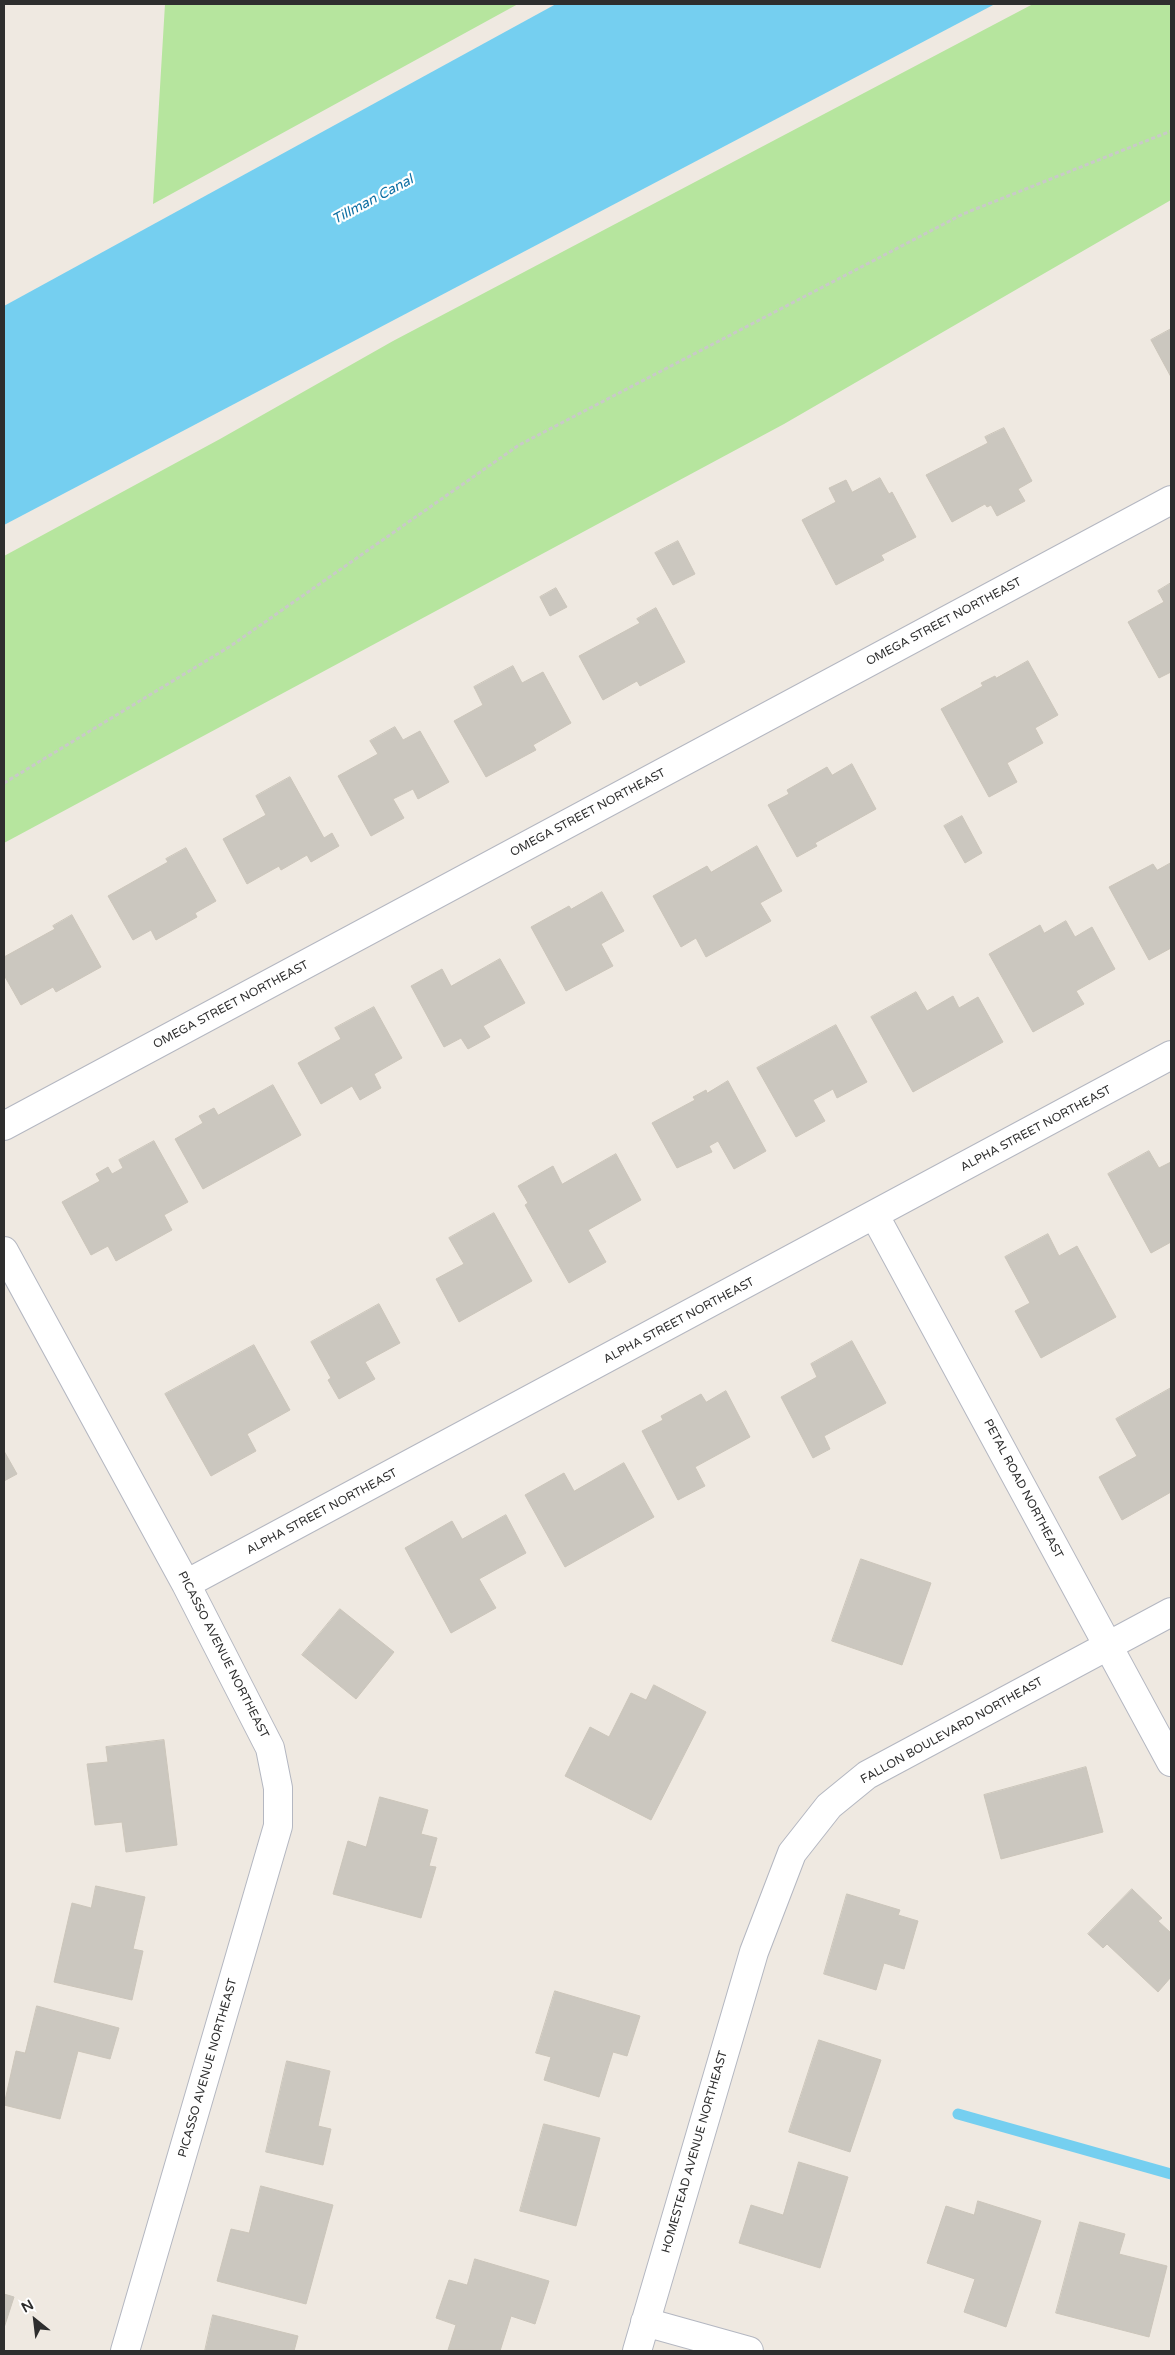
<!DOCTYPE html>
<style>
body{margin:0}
#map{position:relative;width:1175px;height:2355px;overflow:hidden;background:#efe9e1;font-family:"Varela Round",sans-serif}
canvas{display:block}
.frame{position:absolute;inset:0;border:5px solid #2e2e2e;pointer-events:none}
.north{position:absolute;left:10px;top:2295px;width:50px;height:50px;-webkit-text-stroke:4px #fff;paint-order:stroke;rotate:331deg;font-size:14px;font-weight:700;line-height:20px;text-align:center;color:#2e2e2e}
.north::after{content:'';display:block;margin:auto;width:18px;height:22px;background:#2e2e2e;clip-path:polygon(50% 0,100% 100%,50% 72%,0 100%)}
</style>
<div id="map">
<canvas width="1175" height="2355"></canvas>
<div class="frame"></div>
<div class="north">N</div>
</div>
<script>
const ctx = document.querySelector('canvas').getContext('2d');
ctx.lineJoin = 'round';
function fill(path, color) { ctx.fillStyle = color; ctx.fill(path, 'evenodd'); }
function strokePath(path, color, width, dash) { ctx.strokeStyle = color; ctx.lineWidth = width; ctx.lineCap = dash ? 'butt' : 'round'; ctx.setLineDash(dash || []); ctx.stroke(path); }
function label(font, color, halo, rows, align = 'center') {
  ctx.font = font + ' "Varela Round",sans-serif'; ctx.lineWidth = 4.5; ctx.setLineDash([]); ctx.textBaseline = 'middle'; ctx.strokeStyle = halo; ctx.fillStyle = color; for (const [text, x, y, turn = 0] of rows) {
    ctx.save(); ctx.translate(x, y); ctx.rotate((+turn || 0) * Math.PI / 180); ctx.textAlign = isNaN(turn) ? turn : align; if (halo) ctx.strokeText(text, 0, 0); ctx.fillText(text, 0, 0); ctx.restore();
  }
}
const green = new Path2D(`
 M165,4H518L153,204Z
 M1033,4H1171V200L784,424L4,843V556L220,439L393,341Z`);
const water = new Path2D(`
 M556,4H995L4,525V306Z`);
const stream = new Path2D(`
 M958,2114L1171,2174`);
const building = new Path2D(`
 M1171,329V377L1151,340Z
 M1004,428L1032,481L1018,489L1025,501L997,516L991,505L987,507L985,504L952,522L926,475L988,443L985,437Z
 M880,478L889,494L892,492L916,537L881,555L884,560L836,585L802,520L836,502L829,488L846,480L852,492Z
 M678,541L695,574L673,585L655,553Z
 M1171,583V672L1159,678L1128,622L1164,602L1158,591Z
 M556,588L567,607L550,616L540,597Z
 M656,608L685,662L640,686L637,681L603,700L579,656L640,623L637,619Z
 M1028,661L1058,715L1035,728L1043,743L1007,763L1017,782L989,797L941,709L983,686L981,683L995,676L996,678Z
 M513,666L522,683L543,672L571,723L533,745L536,750L486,777L454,721L483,705L474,687Z
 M395,727L403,740L420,731L449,782L418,799L413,789L393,799L404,818L371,836L338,776L378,754L370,741Z
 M852,764L876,809L815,843L817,846L797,857L768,805L789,794L787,790L827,767L832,775Z
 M290,777L324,838L332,833L339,846L311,862L307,855L281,870L279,866L247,884L223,839L266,815L256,796Z
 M962,816L982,853L965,863L944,826Z
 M757,846L782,891L760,903L771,921L706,957L696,938L681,947L653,896L707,866L711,872Z
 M186,848L216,901L195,913L197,917L156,940L151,930L133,940L108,896L168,862L166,859Z
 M1171,863V948L1149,960L1109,887L1153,864L1157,870Z
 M602,892L624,931L601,944L613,966L566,991L531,927L569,906L571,909Z
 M72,915L101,967L56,992L53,987L21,1005L4,975V957L55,929L53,926Z
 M1066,921L1075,937L1092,927L1115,969L1076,991L1084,1004L1033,1032L989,954L1040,925L1044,933Z
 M500,959L525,1003L483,1026L490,1037L468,1049L461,1038L444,1047L411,986L442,969L451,986Z
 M916,992L927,1011L953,996L959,1008L978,997L1003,1042L913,1092L871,1017Z
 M374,1007L402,1058L374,1074L381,1088L360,1100L352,1086L321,1104L298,1063L341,1039L335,1028Z
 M836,1025L867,1082L837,1098L833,1089L813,1100L825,1121L796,1137L757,1068Z
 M728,1081L766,1151L734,1169L718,1141L709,1146L712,1152L677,1168L652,1123L695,1100L693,1097L706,1090L707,1093Z
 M273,1085L301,1135L203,1189L175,1139L203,1123L199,1116L214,1108L218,1115Z
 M154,1141L188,1202L164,1215L172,1230L116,1261L108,1246L91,1255L62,1202L100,1181L96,1174L108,1167L112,1174L123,1168L119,1160Z
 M1149,1151L1159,1168L1171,1162V1242L1151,1253L1108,1174Z
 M616,1154L641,1200L588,1230L606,1262L569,1283L525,1205L528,1203L518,1186L553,1166L562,1184Z
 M494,1213L532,1281L459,1322L436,1279L464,1264L449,1238Z
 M1048,1234L1059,1256L1077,1246L1116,1317L1041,1358L1015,1311L1030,1303L1005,1257Z
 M379,1304L400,1343L365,1362L375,1379L339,1399L328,1380L331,1378L311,1342Z
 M852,1341L886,1403L824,1436L830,1449L813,1458L781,1397L817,1377L811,1364Z
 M254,1345L290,1410L247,1434L256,1451L211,1476L165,1394Z
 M1171,1388V1492L1122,1520L1099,1477L1137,1456L1116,1419Z
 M726,1391L750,1437L695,1467L705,1486L678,1500L642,1431L663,1420L661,1416L701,1394L706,1402Z
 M4,1451L17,1474L4,1481Z
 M624,1463L654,1517L565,1567L525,1495L564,1473L574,1491Z
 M506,1515L526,1553L479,1579L496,1608L451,1633L405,1548L452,1521L462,1539Z
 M861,1559L931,1583L902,1665L832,1641Z
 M340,1609L394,1652L356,1699L302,1655Z
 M654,1685L706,1712L651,1820L565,1776L590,1727L609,1737L631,1693L646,1700Z
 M164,1740L177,1845L126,1852L122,1822L95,1825L87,1764L108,1762L106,1747Z
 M1086,1767L1103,1832L1001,1859L984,1795Z
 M380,1797L428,1810L421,1834L437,1838L429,1866L436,1867L421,1918L333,1894L348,1841L366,1847Z
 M96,1886L145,1897L133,1949L143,1951L132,2000L54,1982L72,1903L91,1908Z
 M1132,1889L1162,1918L1158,1921L1171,1933V1977L1158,1992L1107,1944L1103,1948L1088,1934Z
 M847,1894L900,1910L898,1915L918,1921L904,1969L884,1963L876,1990L824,1974Z
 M555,1991L640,2016L627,2056L613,2052L599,2097L544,2080L551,2057L536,2053Z
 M37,2006L119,2028L110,2059L78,2051L60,2119L4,2105L16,2051L25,2053Z
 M819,2040L881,2060L850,2152L789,2132Z
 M287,2061L330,2071L318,2126L331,2129L323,2165L266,2152Z
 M544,2124L600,2138L576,2226L520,2211Z
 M799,2162L848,2177L820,2268L739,2243L751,2205L783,2215Z
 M261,2186L333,2205L306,2304L217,2281L231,2229L249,2233Z
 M978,2201L1041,2221L1006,2327L964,2312L975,2279L927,2263L946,2206L974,2215Z
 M1080,2222L1125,2234L1119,2254L1167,2266L1149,2337L1056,2313Z
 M475,2259L549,2281L535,2324L511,2316L500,2351L448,2350L456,2325L436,2318L449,2280L467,2285Z
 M4,2294L14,2297L4,2328Z
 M213,2315L298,2336L294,2351H205Z`);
const path = new Path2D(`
 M4,783L229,647L519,445L963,214L1171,131`);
const minor = new Path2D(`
 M4,1126L1171,500
 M875,1216L1171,1762
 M4,1251L186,1584L270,1748L278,1788V1826L125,2351
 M186,1584L1171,1055
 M645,2322L749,2351
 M637,2351L754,1952L792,1853L829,1806L867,1775L1171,1612`);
const streetNames = [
 ["OMEGA STREET NORTHEAST",944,622,-28],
 ["OMEGA STREET NORTHEAST",588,813,-28],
 ["OMEGA STREET NORTHEAST",231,1005,-28],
 ["ALPHA STREET NORTHEAST",1036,1129,-28],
 ["ALPHA STREET NORTHEAST",679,1321,-28],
 ["PETAL ROAD NORTHEAST",1023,1489,62],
 ["ALPHA STREET NORTHEAST",322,1512,-28],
 ["PICASSO AVENUE NORTHEAST",223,1655,63],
 ["FALLON BOULEVARD NORTHEAST",952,1731,-29],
 ["PICASSO AVENUE NORTHEAST",208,2068,-74],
 ["HOMESTEAD AVENUE NORTHEAST",695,2152,-74]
];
const waterNames = [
 ["Tillman Canal",373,200,-28]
];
fill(green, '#b6e59e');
fill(water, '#75cff0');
strokePath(stream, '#75cff0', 11);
fill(building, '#cbc7bf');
strokePath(building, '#cbc5ba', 1);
strokePath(minor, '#b4b7c1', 30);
strokePath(path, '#c9c9c9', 3, [4, 2.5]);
strokePath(minor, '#fff', 28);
label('12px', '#2e2e2e', '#fff', streetNames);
label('italic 14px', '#0d6fa3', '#fff', waterNames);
</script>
